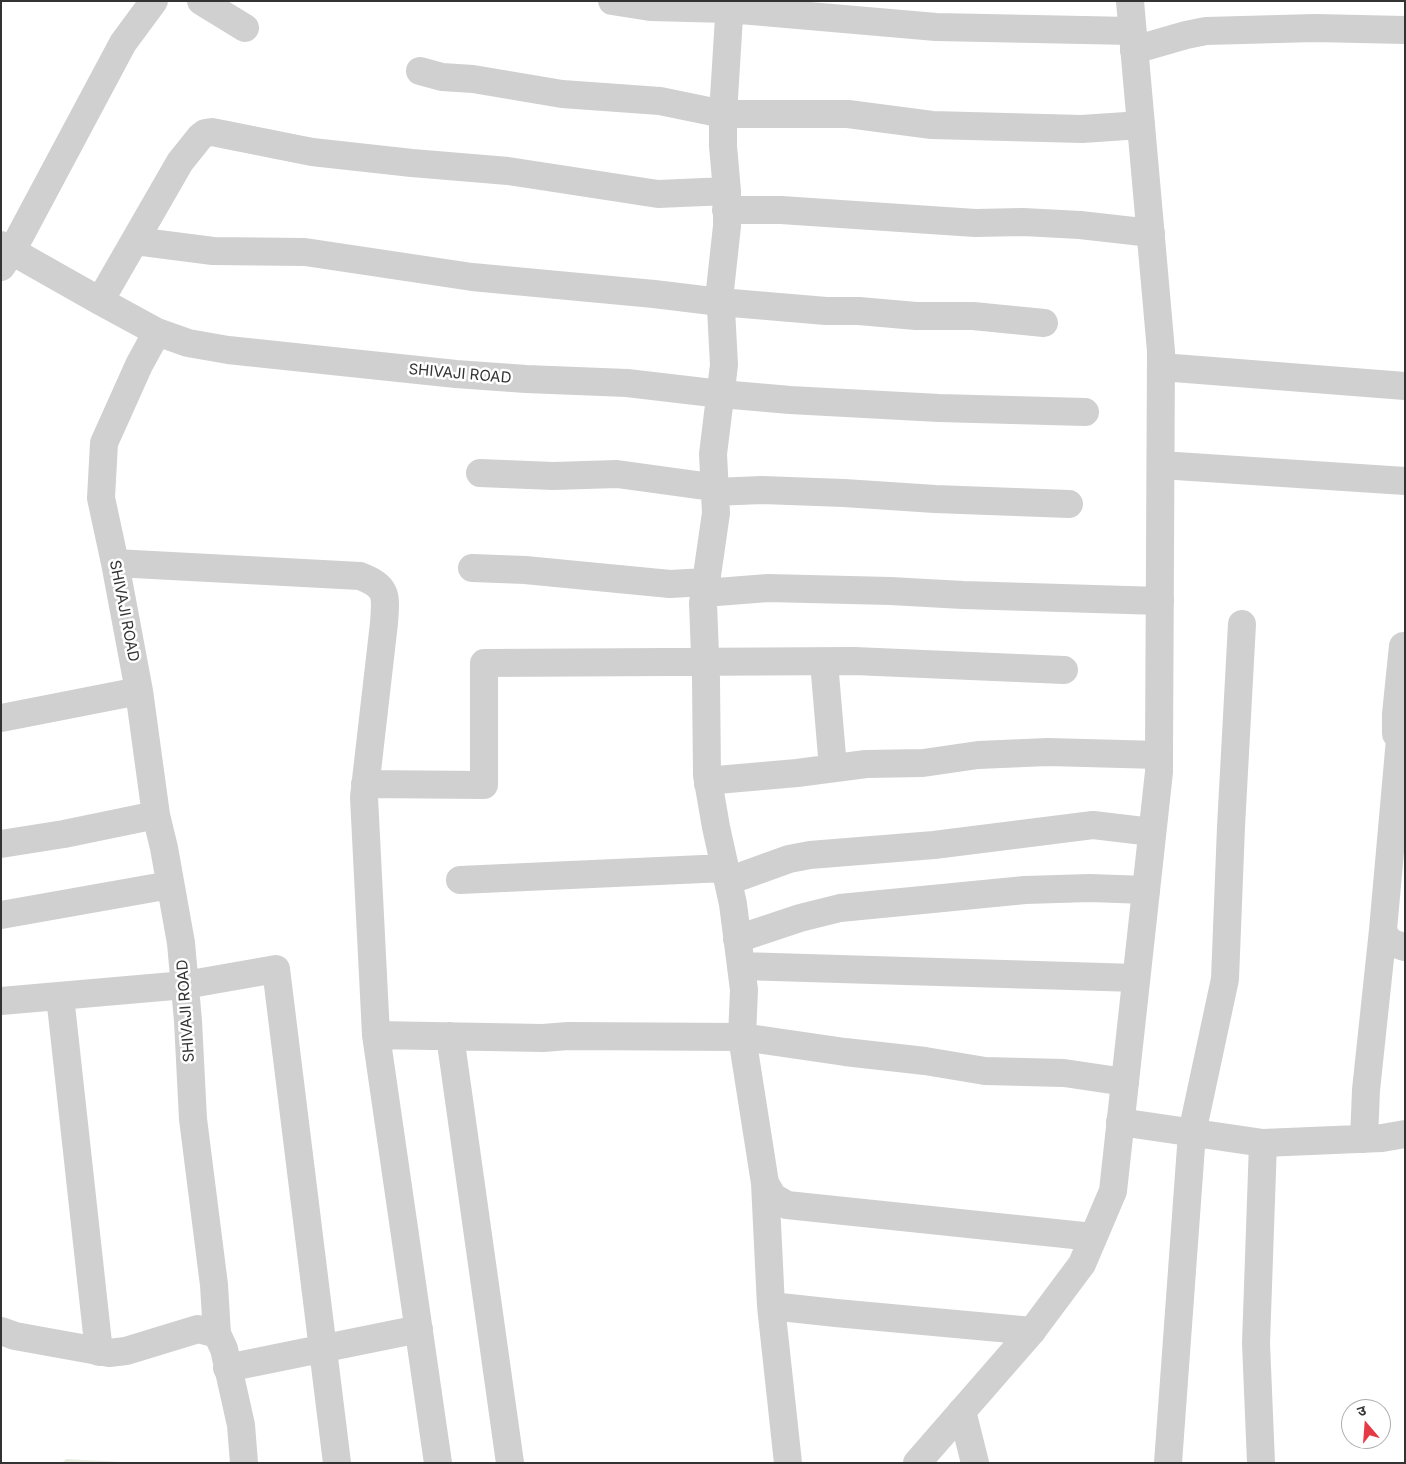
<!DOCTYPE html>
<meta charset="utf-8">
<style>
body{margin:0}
#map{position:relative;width:1406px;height:1464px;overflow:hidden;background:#fff;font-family:Inter,"Noto Sans Devanagari",sans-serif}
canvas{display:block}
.frame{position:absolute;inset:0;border:2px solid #333;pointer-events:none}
.north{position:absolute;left:1341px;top:1399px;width:50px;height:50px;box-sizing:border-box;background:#fff;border:1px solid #adadad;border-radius:50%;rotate:342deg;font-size:14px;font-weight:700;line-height:20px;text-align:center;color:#333}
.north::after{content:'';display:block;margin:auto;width:18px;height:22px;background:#e63946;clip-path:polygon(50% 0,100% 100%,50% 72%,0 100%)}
</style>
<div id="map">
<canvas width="1406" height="1464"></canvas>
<div class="frame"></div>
<div class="north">उ</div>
</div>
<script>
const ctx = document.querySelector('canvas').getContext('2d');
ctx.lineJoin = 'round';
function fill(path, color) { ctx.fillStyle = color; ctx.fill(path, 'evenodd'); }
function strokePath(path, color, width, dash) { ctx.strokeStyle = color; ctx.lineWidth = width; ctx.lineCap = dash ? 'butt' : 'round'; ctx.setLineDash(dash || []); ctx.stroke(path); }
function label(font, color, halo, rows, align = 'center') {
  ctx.font = font + ' Inter,sans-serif'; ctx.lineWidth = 5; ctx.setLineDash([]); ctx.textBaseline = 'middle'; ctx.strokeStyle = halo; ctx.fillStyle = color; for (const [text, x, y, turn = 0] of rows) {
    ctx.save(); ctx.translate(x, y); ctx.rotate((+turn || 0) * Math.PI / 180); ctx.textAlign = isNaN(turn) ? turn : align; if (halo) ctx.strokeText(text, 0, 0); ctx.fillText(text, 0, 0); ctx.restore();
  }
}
const green = new Path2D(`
 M66,1459L140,1463H62Z`);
const minor = new Path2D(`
 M201,1L245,28
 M612,1L650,7L729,9L936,27L1132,31
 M1134,50L1186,35L1206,31L1315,28L1405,30
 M420,71L442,77L473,79L562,94L660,101L723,114L730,1
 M726,210H781L975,223L1023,222L1080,225L1151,233
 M135,241L213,251L305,252L472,277L654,294L720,302L826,311H859L916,316H973L1044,323
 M1,245L100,301L157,332
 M1,267L12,251L123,43L154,1
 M100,301L180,162L200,137L205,133L212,132L312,152L412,163L508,171L658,194L727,191
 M1161,367L1405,386
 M1161,465L1405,481
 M480,473L553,476L617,474L697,485L714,487
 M714,492L762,490L844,493L935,499L1069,504
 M115,563L360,576C388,587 386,595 384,623L364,797L376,1035L438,1463
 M472,568L525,570L670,584L706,582
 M704,593L768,588L890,591L963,595L1160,601
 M1403,646L1396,714V734L1400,739L1405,740
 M824,662L833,768
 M1,718L139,691
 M1400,739L1383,930C1388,943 1392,943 1405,947
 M365,784L484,785V663L854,661L1064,670
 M708,784L717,780L797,773L866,764L923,763L978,755L1048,752L1159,755
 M1,844L64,834L156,815
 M460,880L725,868
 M728,881L789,859L810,855L934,845L1093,825L1152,832
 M1,915L170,885
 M737,939L800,918L840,908L1025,890L1090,888L1146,890
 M741,966L1136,978
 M60,996L99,1352
 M1,1001L185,985L276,969L337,1463
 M376,1035L543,1038L568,1036L742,1037L845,1052L925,1061L985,1071L1064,1073L1125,1082
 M450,1036L510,1463
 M1120,1122L1263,1143L1382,1138L1405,1134
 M1364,1139L1366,1090L1383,930
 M765,1183L771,1306L836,1313L1032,1331
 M1093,1237L787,1205L773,1197L765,1183L742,1037L744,990L733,904L716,827L707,775L706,680L703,603L716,513L713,454L724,365L720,290L727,226V191L723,146V114H848L932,125L1082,129L1141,125
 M771,1306L788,1463
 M217,1334L214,1285L193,1119L188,1021L181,943L164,848L156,815L139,691L115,563L101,498L104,443L139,365L157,332L188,343L228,350L456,374L526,379L627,383L721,394L790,400L939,408L1085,412
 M227,1368L419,1329
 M962,1411L975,1463
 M1168,1463L1192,1133L1225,979L1231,827L1242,624
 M1261,1463L1256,1343L1263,1143`);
const tertiary = new Path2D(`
 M1,1331L15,1336L109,1353L126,1351L198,1329L217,1334L224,1349L241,1425L244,1463
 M917,1463L1032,1331L1082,1264L1113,1191L1159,772V755L1161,351L1130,1`);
const streetNames = [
 ["SHIVAJI ROAD",460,374,5],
 ["SHIVAJI ROAD",124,611,79],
 ["SHIVAJI ROAD",186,1011,-94]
];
fill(green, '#e6ecdf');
strokePath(minor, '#d0d0d0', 28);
strokePath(tertiary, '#d0d0d0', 28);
label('15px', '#333', '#fff', streetNames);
</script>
